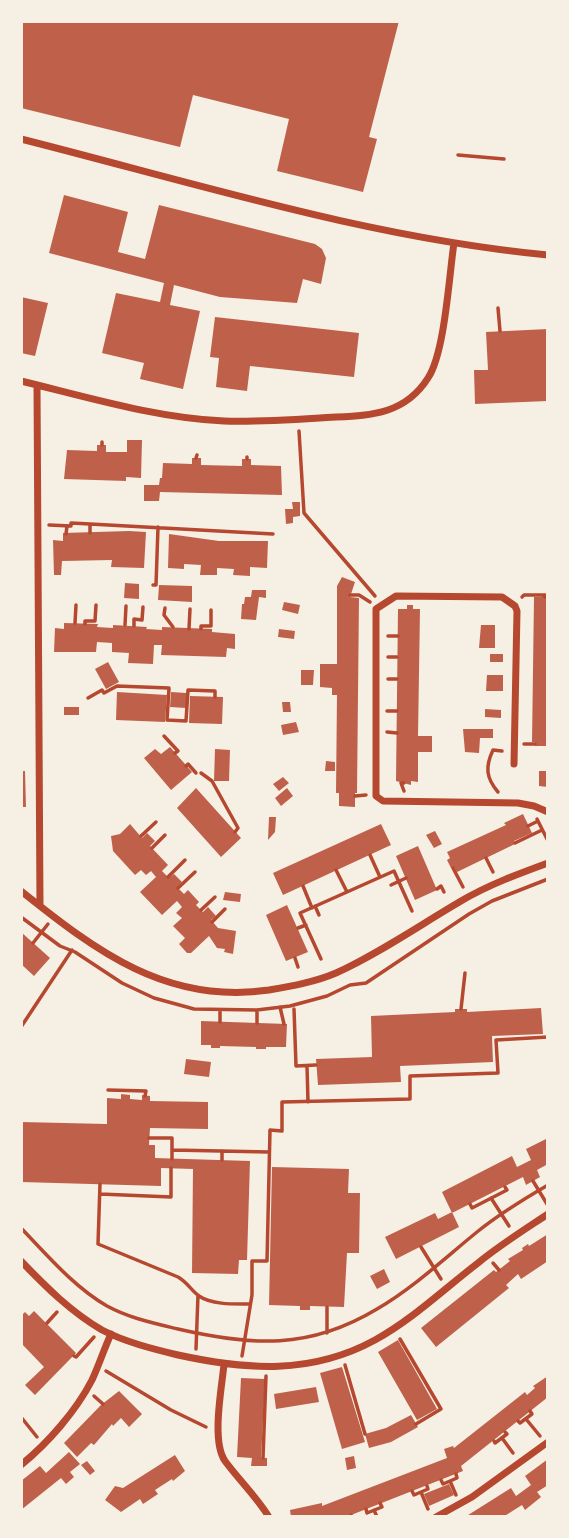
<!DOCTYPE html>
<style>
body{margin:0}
#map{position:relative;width:569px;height:1538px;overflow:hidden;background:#f6efe4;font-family:"IBM Plex Sans",sans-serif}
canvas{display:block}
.frame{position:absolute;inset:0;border:23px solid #f6efe4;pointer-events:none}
</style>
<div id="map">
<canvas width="569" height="1538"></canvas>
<div class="frame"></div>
</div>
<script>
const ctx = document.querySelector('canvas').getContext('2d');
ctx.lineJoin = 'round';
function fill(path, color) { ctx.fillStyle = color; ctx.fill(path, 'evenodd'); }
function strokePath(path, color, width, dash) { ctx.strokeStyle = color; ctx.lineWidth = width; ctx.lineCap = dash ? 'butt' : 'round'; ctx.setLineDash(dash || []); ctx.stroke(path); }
const building = new Path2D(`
 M21,21H399L369,137L377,139L363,192L277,171L289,119L193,95L180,147L21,108Z
 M64,195L128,212L118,252L145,259L159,205L315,244L322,249L326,258L321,284L303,279L297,303L220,297L174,285L170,305L200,311L183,389L140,379L144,363L102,353L116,293L160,302L164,283L49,253Z
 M21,297L48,303L35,356L21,353Z
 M215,317L359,333L354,377L250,366L247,391L216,387L219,358L210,357Z
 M548,329V401L475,404L474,370H488L486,332Z
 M127,440H142L141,478L126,477V481L64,479L67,450L97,451V445H106V452H127Z
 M192,458H201V465L242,466V459H251V465L281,466L282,495L160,492L159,501H144V485H159L160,478H162L163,463L192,464Z
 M292,502H300V516L293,517V523L286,524L285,509H293Z
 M129,531L146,532L144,568L111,567L112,560L62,561L61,575H54L53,540L63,541V533Z
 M169,534L219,541H268L267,568L250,567V576L233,575L234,569L217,568V575H200L201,565L184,564V569L168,568Z
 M342,577L355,582L350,597L359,598L357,793H355V807L339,806V793H336L337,695H332V688L320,687V664H337V586Z
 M125,583L139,584V599L124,598Z
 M159,585L192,586V602L158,600Z
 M252,590H266V598L259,597L256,620L241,619L242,604H244L245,597H251Z
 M542,594H548V746H535V742H532L534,597H542Z
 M284,602L300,605L298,614L282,610Z
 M407,605H413V609H420L418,736H432V752H418V782L411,781V785L396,781L398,609H407Z
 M64,623L98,624L97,627L113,628V625L147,627L146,629L162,630V627L212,629V632L235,634V649L227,648L226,657L161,655L162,645H154L153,664L128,663L129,653L112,652V643L97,642L96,652H54L55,628L64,629Z
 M481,625H495V648H479Z
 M279,629L295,631L294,639L278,637Z
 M490,654H503V662H490Z
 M108,662L119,682L106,689L95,669Z
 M301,670H314L313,685H301Z
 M487,675H503V691H486Z
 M117,692L167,695L165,722L116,720Z
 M171,692L186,693V708L170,707Z
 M190,696L223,697L222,724L189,723Z
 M282,702H290L291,712H283Z
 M64,707H79V715H64Z
 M485,709L501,710V718L485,717Z
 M296,722L299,732L283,735L281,725Z
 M463,729H493V738H480L479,753L465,752Z
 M170,747L192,772L171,790L144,758L155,749L161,754Z
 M215,749L230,750L229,781H214Z
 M326,761L335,762V771H325Z
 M21,771H25L26,807H21Z
 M539,771H548V787L539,786Z
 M283,777L289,783L279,791L273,784Z
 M196,788L241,838L221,857L177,808Z
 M287,788L293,796L281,806L275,798Z
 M523,814L532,833L514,841L515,844L457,872L454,867L451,868L447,860L450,858L447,852L506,825L504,823Z
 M269,817H276L275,832L268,840Z
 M130,824L142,838L147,833L155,841L150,846L168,865L162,871L169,878L174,874L182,882L177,887L184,894L188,890L199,902L196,905L203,912L208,907L216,916L211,920L218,928L236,931L233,954L224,952L225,949L217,948L209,936L191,953H187L179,944L185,938L173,926L182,918L176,913L182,907L177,901L162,915L140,892L156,877L151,871L146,875L141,870L135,875L113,851L111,836L120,834Z
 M381,824L391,845L283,895L273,873Z
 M435,831L442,844L434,848L426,835Z
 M418,846L437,890L415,900L396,856Z
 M225,892L241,894L240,902L223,900Z
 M287,905L308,952L286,961L266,915Z
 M21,932L50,958L34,976L21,964Z
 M541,1008L543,1034L492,1036L493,1062L400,1066L401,1082L318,1085L316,1059L372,1057L371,1016L455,1012V1009H467V1012Z
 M201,1021L287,1024L286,1047H266V1049H256V1047L220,1046V1048H211V1045H201Z
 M186,1059L211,1062L209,1077L184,1074Z
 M121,1094L130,1095V1099L142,1100V1095L150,1096V1101L208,1102V1129L150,1128L149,1145H155V1158L250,1161L247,1260H239L238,1274L192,1273L193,1169L161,1168V1186L21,1182V1122L107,1124V1098L121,1099Z
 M548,1138V1164L537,1170L540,1177L526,1185L523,1177L452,1213L442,1192L512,1156L517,1167L531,1160L526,1149Z
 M272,1167L349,1169L348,1193H360L359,1253H347L344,1307L310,1306V1310H300V1306L269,1305Z
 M452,1212L459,1227L396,1259L385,1237L435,1213L438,1219Z
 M548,1234V1261L521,1279L518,1274L506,1285L509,1288L436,1347L421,1328L494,1270L496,1272L510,1261L508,1259L523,1250L522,1248L528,1244L529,1246Z
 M384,1269L390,1282L377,1289L370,1276Z
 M34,1311L76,1353L35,1395L25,1385L44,1367L21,1343V1316L25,1312L29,1316Z
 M398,1340L437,1409L417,1420L378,1352Z
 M342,1367L365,1442L342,1449L320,1373Z
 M548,1376V1397L461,1466L463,1471L346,1517H291L290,1510L322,1503V1506L447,1458L444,1449L453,1446L454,1448L525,1392L527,1395L535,1388L533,1386Z
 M241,1378L265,1379L261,1458H267V1466H251L252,1458L237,1457Z
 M316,1387L319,1402L276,1409L274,1394Z
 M119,1391L142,1414L129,1427L121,1418L113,1426L112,1424L94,1445L91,1443L77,1457L64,1443L101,1405Z
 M411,1415L418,1427L391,1442L369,1448L365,1434L386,1428Z
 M69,1452L80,1464L70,1472L74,1477L66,1484L61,1478L21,1510V1481L40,1466L46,1473Z
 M175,1455L185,1471L173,1481L172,1479L155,1490L158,1494L143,1504L140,1499L121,1512L105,1500L115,1486L123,1488Z
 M354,1456L356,1468L347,1470L345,1458Z
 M548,1459V1485L537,1492L541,1497L525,1510L522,1505L503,1517H465L511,1488L516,1496L531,1485L525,1476Z
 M87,1461L95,1471L90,1475L81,1465Z
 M449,1484L454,1495L429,1506L424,1494Z`);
const path = new Path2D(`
 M458,155L504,159
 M498,308L500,331
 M299,431L304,513L375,596
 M102,445V442
 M247,457V459
 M196,458L197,455
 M49,525L71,526V523L90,524L273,534
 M90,533V524
 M66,534L67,526
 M153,585H156L158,527
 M350,595H359L370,602
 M522,597L524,595H546L545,597
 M165,608L164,615L173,627
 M75,623L76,605
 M85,624V621H95L96,605
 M125,625L126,606
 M134,626V619L142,620L143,607
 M189,629L190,609
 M201,629V626H211V610
 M388,636H398
 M388,657H397
 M388,679H397
 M88,698L102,690L104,693L117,686L169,688L167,720L186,721L188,690L215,691V697
 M387,711H397
 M387,732L397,733
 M164,736L178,751L175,753
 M524,744H535
 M186,766L188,764L196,773
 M201,773L212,781L238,828L235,832
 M404,783H401L404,791
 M498,792C486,778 485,767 493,750L502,751
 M355,796L366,795
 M537,819L548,841
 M528,826L538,821
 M141,836L156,822
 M515,843L542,830
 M152,848L165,835
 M370,855L380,877
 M486,858L493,872
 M453,868L463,887
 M336,870L347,892
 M168,877L185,860
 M391,885L406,878
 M303,886L312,908
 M178,888L195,872
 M437,889L441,886L444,892
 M315,906L319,915
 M201,910L215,897
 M21,917L60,946L75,952L122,983L154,998L194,1009L257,1010L290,1006L327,996L350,985L366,983L469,914L492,901L548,879
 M212,922L225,909
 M298,928L306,925
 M33,943L48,924
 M295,958L298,967
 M321,959L300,913L394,871L412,911
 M280,1007L284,1024
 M294,1009L296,1066L316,1065
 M461,1009L465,973
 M220,1010V1022
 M257,1010V1023
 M21,1027L72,950
 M307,1066L308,1102
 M108,1090L146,1091L145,1096
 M149,1138H172V1159
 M172,1150L269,1152
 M222,1160V1151
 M533,1181L547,1204
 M100,1184L98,1244L178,1277C187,1282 191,1290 199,1296C212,1305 235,1304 250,1304
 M100,1194L171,1197V1168
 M491,1198L509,1226
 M470,1204L472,1208L507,1190L505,1187
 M21,1228C47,1255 74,1287 107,1306C129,1318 153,1323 178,1329C252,1346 309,1350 377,1309C413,1288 445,1258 477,1232C499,1214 524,1199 548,1185
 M421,1247L441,1279
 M493,1263L499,1270
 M47,1323L57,1312
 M327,1333V1307
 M400,1339L441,1409L416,1424
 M196,1349L198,1295
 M74,1356L76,1357L94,1337
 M242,1356L252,1295V1261H267L270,1130L282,1131V1102L410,1099V1076L498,1073L496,1040L548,1037
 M345,1365L365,1434
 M106,1371L171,1410L206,1427
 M94,1396L103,1404
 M21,1417L37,1437
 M526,1419L540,1436
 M518,1421L520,1423L532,1414L530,1411
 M502,1438L513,1453
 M494,1441L495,1443L507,1434L505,1432
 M263,1458L266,1376
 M441,1480L443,1484L457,1478L456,1474
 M450,1481L456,1495
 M412,1491L414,1495L428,1489L427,1486
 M421,1492L428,1509
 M366,1509L367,1513L382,1507L380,1503
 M374,1510L377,1517
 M351,1515L352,1517`);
const minor = new Path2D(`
 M21,139C195,183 369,238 548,255
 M21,381C87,397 156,418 224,421C256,422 288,420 320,418C362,415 402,419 428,378C445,352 449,276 454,243
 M37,385L40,906
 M514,764L517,611L515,606L502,597L396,596L376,609V796L383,801L518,803L534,806L548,812
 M21,891C96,951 167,1005 269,990C292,986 315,982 336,973C378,954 420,925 461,901C488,885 518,874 548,863
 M21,1261C46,1287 71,1312 102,1330C125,1342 153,1349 178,1355C247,1370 311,1375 375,1340C413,1319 444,1289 478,1263C500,1245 524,1230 548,1214
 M224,1364C222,1387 211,1441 225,1461C239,1480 256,1496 269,1517
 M21,1465C48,1443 76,1411 92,1380C99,1365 104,1349 111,1334
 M436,1517L472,1497L548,1442`);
fill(building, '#bf614a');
strokePath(path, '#b5482f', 3.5);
strokePath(minor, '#b5482f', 7);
</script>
